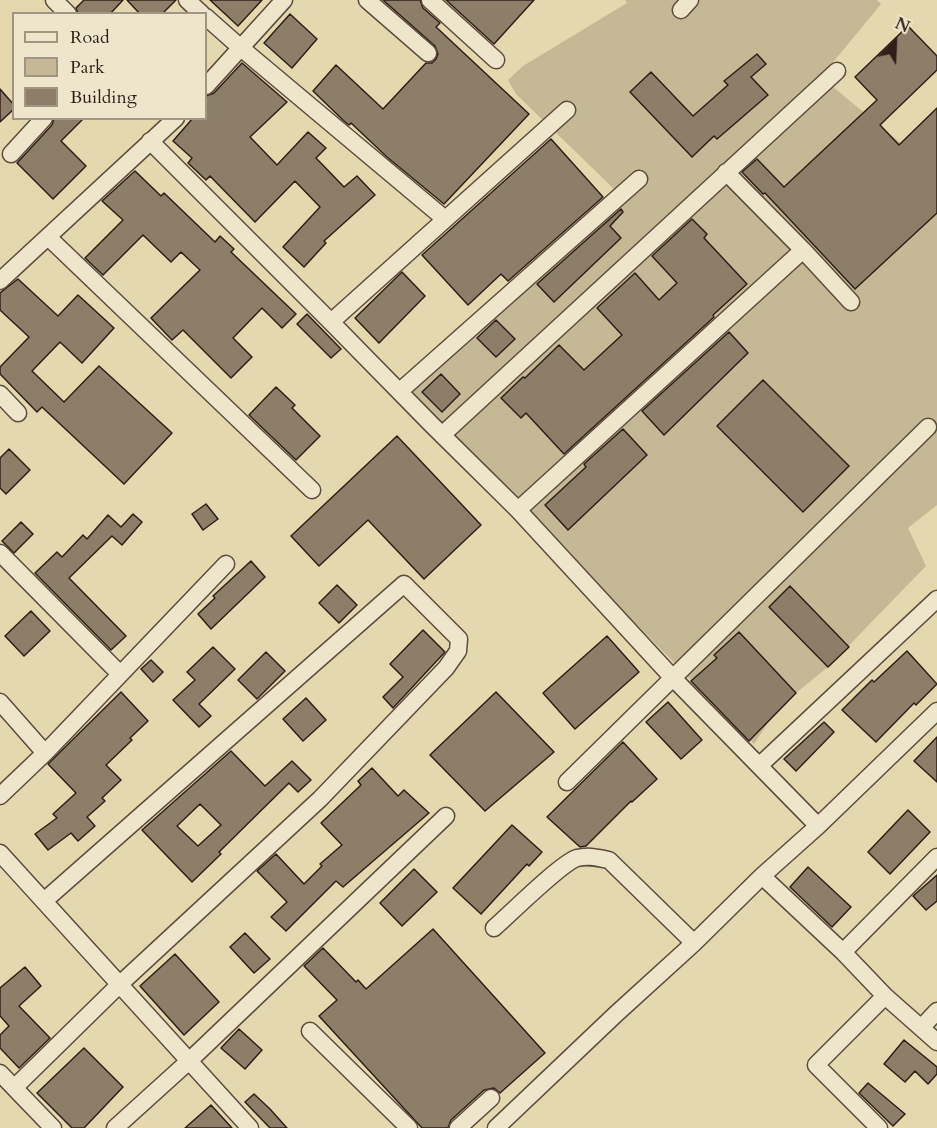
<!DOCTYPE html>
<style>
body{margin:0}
#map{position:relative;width:937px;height:1128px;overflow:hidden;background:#e4d8af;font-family:Cardo,serif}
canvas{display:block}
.legend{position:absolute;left:12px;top:12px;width:195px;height:108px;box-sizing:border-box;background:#ede6cb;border:2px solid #a19683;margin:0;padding:8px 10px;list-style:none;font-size:18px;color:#2f1f18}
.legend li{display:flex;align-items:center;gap:12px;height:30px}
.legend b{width:30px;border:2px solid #a19683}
.north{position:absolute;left:865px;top:12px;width:60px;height:60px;-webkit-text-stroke:4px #ede6cb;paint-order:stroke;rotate:24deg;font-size:16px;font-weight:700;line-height:24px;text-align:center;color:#2f1f18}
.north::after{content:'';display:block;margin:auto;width:21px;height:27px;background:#2f1f18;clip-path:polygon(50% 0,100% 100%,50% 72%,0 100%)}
</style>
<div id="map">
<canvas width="937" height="1128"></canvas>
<ul class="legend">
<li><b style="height:8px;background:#ede6cb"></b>Road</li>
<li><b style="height:16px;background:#c5b995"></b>Park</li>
<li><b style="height:16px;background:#8d7f67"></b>Building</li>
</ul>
<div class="north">N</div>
</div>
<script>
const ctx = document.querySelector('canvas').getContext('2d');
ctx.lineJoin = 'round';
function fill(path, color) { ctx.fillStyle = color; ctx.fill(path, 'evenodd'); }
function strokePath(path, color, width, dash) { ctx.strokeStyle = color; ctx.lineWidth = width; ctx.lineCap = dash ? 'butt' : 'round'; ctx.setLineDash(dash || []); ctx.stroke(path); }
const green = new Path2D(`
 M625,0H877L881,4L821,77L937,173V505L908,528L926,566L828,667L796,693L768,723L754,744L398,382L616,191L516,94L508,80L523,66L627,3Z`);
const building = new Path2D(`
 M84,0H123L110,14H78L76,8Z
 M127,0H176L162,14H140Z
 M210,0H262L238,26Z
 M383,0H420L423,8L440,23L436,27L529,114L444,204L387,157L351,123L349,125L344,121L313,91L336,65L383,109L426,63H432L436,59L438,54L435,46Z
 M446,0H534L494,44Z
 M290,14L317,39L292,68L264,43Z
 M908,26L937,56V70L880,125L899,145L937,108V213L855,289L765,193L763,194L742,172L757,159L784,187L877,100L855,77Z
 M757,54L766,64L751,77L768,95L717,139L714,136L692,157L630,92L651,72L693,116L728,85L724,81Z
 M242,63L287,102L250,137L277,165L308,132L326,148L316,158L344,187L357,176L375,195L324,241L326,243L304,267L283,247L320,207L295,181L255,222L210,176L206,180L188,163L192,158L173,141L193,118H206V96L214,93Z
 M0,89L14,105V109L0,122Z
 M54,118H84L61,141L86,166L53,199L17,163L52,125Z
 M551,139L603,197L508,281L501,274L468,305L422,255Z
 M135,171L161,196L164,193L215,242L220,236L234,249L231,252L296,314L282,328L262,308L233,338L252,357L231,378L183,330L172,340L151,318L200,270L181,252L171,262L143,235L103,275L85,258L123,220L102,201Z
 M621,209L623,212L610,226L621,238L554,302L537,284Z
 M692,219L707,234L704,238L747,284L713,315L714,317L564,454L526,413L521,418L501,398L523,377L525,378L559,345L584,370L622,335L597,308L635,273L659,300L677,283L652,256Z
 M402,272L425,296L379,343L355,318Z
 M18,279L58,316L78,295L114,328L82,363L60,342L32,371L64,402L99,366L172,433L124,484L42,407L37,412L0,374V367L29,337L0,310V293Z
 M307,314L341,349L331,358L297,324Z
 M496,320L515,339L496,357L477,338Z
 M729,332L748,353L664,435L642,411Z
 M441,374L460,394L442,412L422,392Z
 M763,380L849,466L803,512L717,426Z
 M276,387L295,405L292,408L320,436L296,460L249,415Z
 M623,429L647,455L568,530L545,505L586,467L584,464Z
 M397,436L481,525L424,579L368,520L319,566L291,536Z
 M9,449L30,470L6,494L0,488V458Z
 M206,504L218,519L203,530L192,514Z
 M133,514L142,522L122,545L112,536L69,578L126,636L111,650L35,573L57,552L62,557L83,535L87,539L108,515L121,527Z
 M21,522L33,534L14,553L2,541Z
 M251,561L265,577L211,629L198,614L215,598L213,596Z
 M337,585L357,605L339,623L319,603Z
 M790,586L849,647L828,667L769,607Z
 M31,611L50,631L24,656L5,636Z
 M423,630L445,652L393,708L383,697L403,677L390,664Z
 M739,632L796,693L749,741L691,681L717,658L714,655Z
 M607,636L639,672L575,729L543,693Z
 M213,647L235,669L199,704L211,716L199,727L173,700L195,680L187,672Z
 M907,651L937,684L916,705L914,703L876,742L842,710L872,680L874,682Z
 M266,652L285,671L257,699L238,680Z
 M151,660L163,672L153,682L141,669Z
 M121,692L148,721L130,738L132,740L106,765L121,780L102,798L105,801L87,817L95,826L78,841L71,833L48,850L35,834L57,818L53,814L76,793L48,764Z
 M496,692L554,752L485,811L430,755Z
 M306,698L326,720L303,741L283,719Z
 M668,702L702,740L681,759L646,722Z
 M824,722L834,732L796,771L784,759Z
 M937,737V782L914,761Z
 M623,742L657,779L632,802L631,801L586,846L580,847L547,817Z
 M231,751L265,786L292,761L311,780L298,792L289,783L219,852L221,854L192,882L142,830ZM200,804L221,825L198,846L177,826Z
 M372,768L398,796L404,790L429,813L343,887L336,881L286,931L271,917L287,902L257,871L276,854L304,884L322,866L320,864L342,845L321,823L361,785L358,781Z
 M908,810L930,832L890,874L868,852Z
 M512,825L542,852L529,866L527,864L481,914L453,888Z
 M808,867L851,907L832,927L790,887Z
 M414,869L437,892L402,926L380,903Z
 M937,875V901L926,910L913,896Z
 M433,929L545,1053L500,1093L494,1088L484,1090L451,1120L448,1128H422L319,1016L337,1000L304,966L323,948L356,982L358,980L366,989Z
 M245,933L270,959L254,973L230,947Z
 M175,954L219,1002L184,1035L140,986Z
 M25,967L41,986L19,1006L50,1038L19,1068L0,1048V1035L9,1026L0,1016V988Z
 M239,1029L262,1050L245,1069L221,1048Z
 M904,1040L937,1067V1074L928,1084L915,1071L905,1082L884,1064Z
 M84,1048L123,1087L84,1128H72L37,1093Z
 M868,1083L905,1114L893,1126L859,1093Z
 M254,1094L270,1109L287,1128H270L245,1102Z
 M211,1105L232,1128H185Z`);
const street = new Path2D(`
 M54,0L68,14
 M187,0L202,14
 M367,0L428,53
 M430,0L496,60
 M681,10L690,0
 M206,17L241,48L445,219
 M206,86L284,0
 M150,141L331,322L431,424L518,510L672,677L818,826
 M11,154L44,118
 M726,172L803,250L851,302
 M48,237L312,490
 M0,281L176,118
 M331,322L567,110
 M400,391L639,179
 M0,394L18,413
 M442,435L837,71
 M518,510L803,250
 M0,553L120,674
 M0,702L45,753
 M760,765L937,599
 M567,782L928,427
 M0,796L45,753L226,564
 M0,853L250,1128
 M762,876L843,952L885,996L937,1042
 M494,928C509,915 561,863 577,858C589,855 598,858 609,860L694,943
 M843,952L937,857
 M922,1027L937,1011
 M310,1031L409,1128
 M0,1073L53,1128
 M15,1087L119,985L320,799L446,668L458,651L459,639L404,584L44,901
 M115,1128L189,1061L446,816
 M458,1128L491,1098
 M496,1128L616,1014L694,943L762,876L818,826L937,711
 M879,1128L816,1065L885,996`);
fill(green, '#c5b995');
fill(building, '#8d7f67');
strokePath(building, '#2f1f18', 1.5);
strokePath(street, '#5c4d3e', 19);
strokePath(street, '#ede6cb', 16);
</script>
